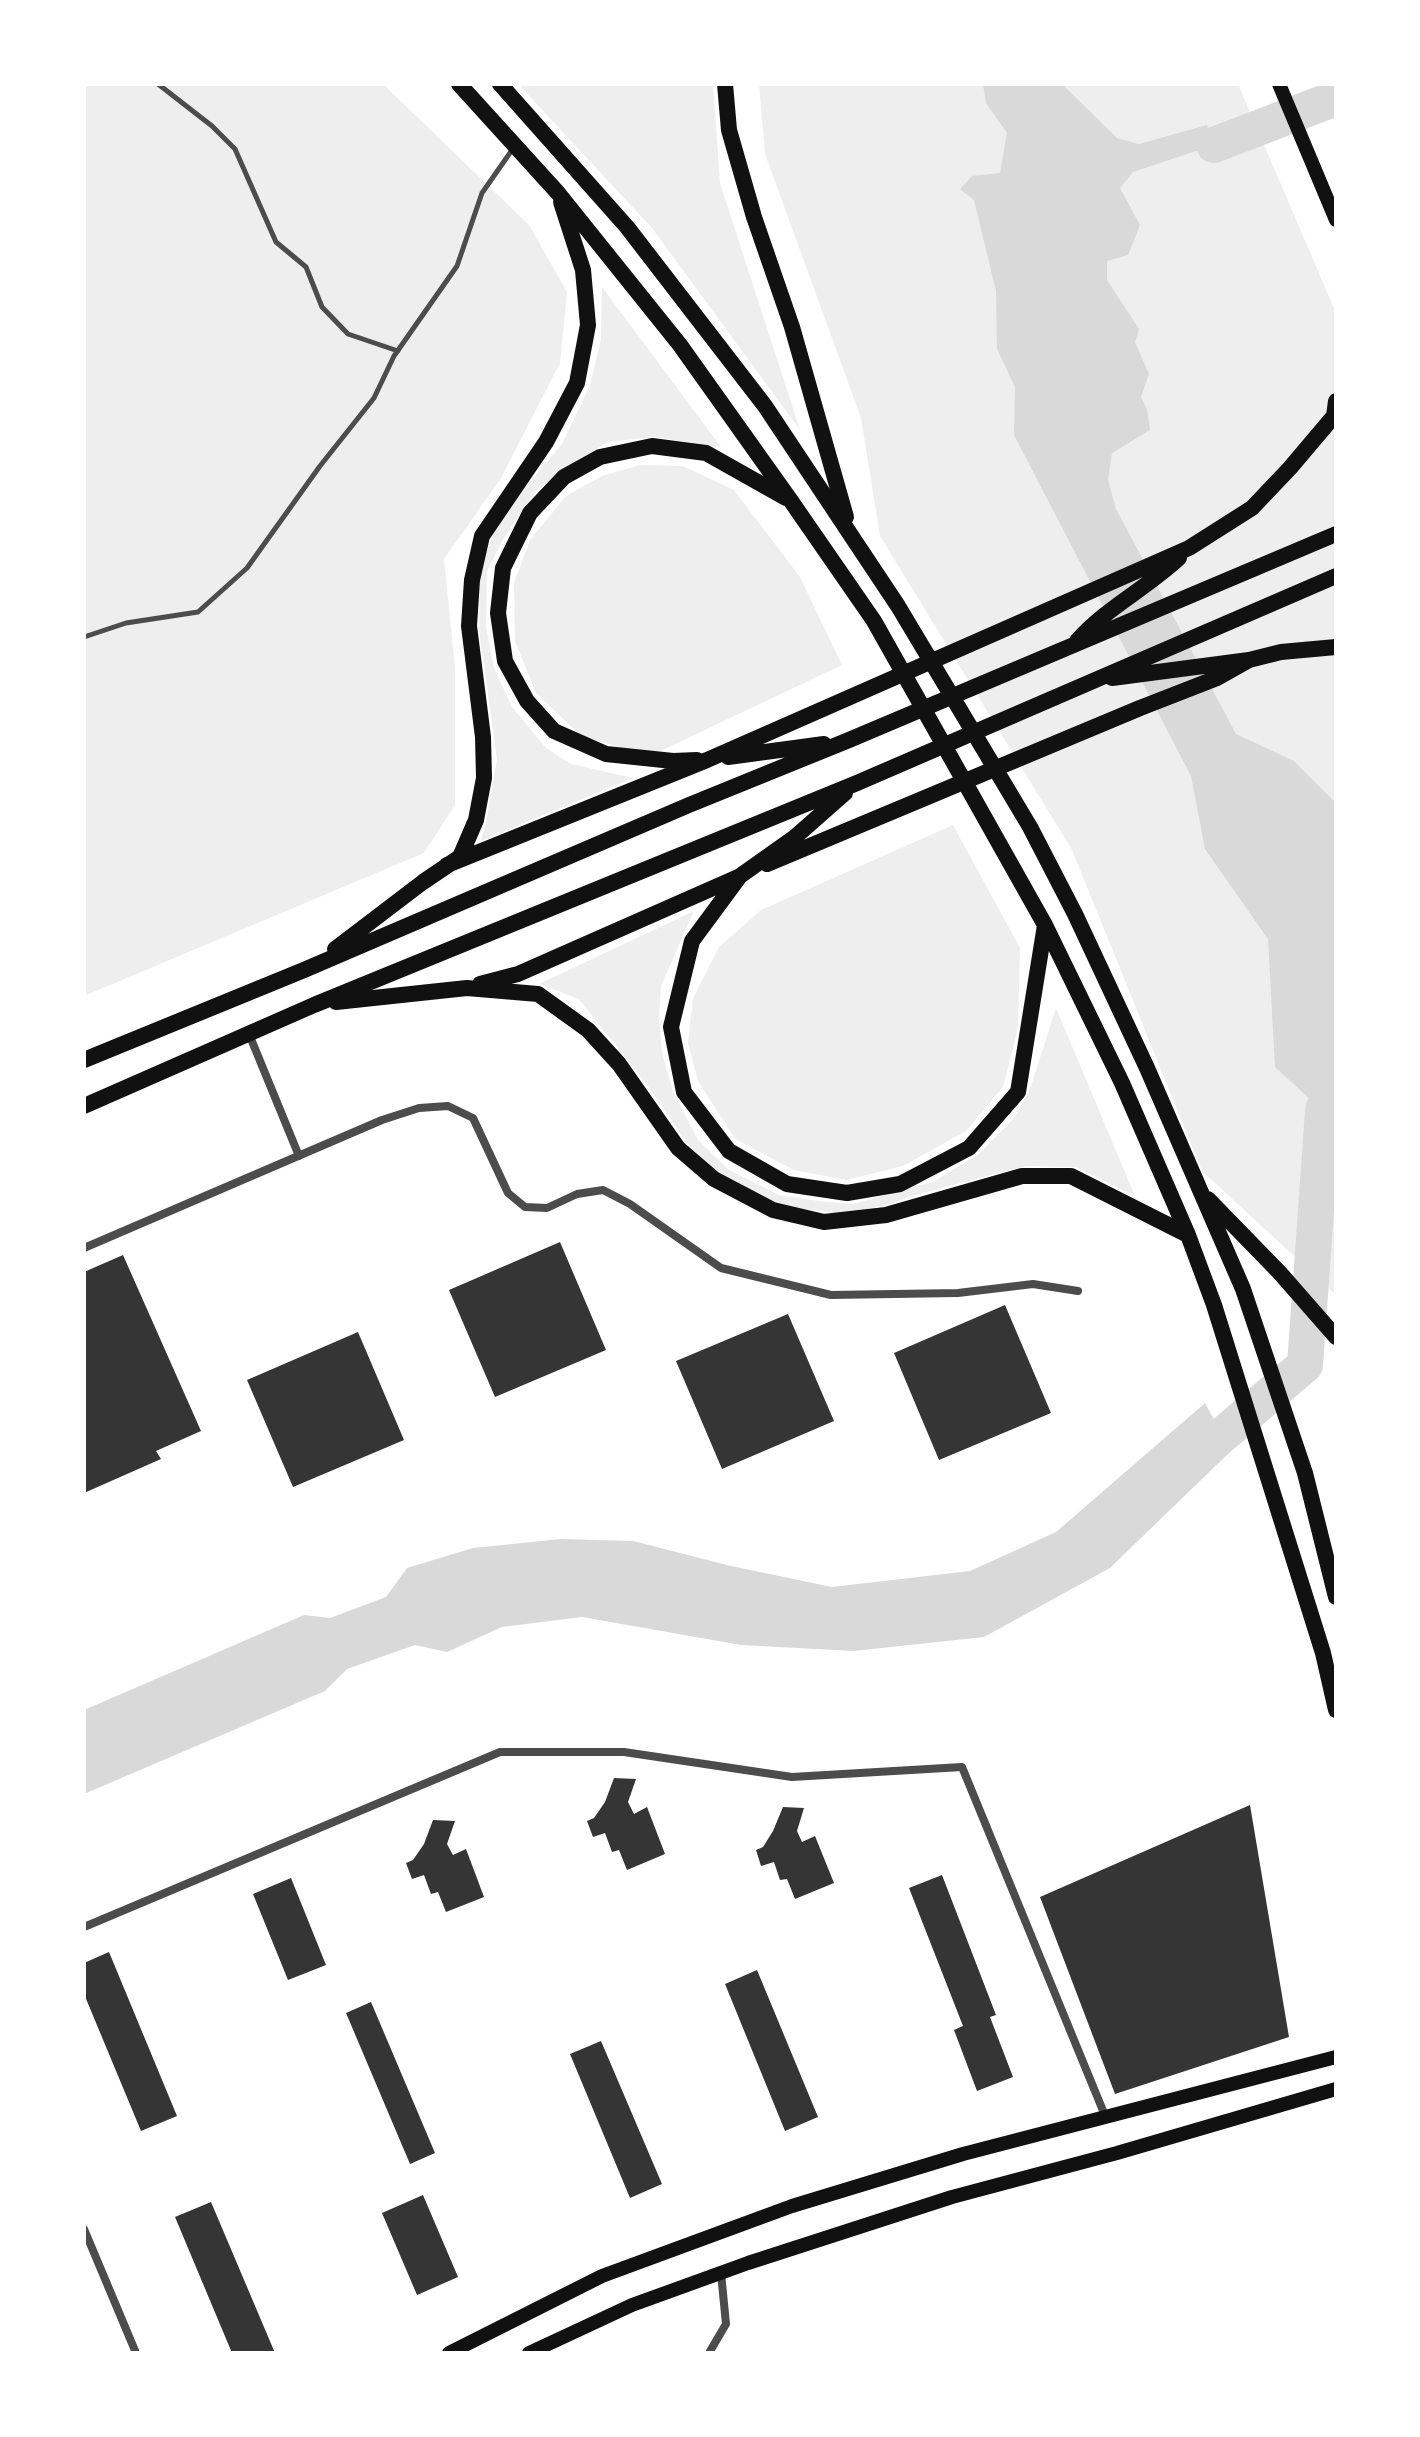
<!DOCTYPE html>
<style>
body{margin:0}
#map{position:relative;width:1420px;height:2437px;overflow:hidden;background:#fff;font-family:Signika,sans-serif}
canvas{display:block}
.frame{position:absolute;inset:0;border:86px solid #fff;pointer-events:none}
</style>
<div id="map">
<canvas width="1420" height="2437"></canvas>
<div class="frame"></div>
</div>
<script>
const ctx = document.querySelector('canvas').getContext('2d');
ctx.lineJoin = 'round';
function fill(path, color) { ctx.fillStyle = color; ctx.fill(path, 'evenodd'); }
function strokePath(path, color, width, dash) { ctx.strokeStyle = color; ctx.lineWidth = width; ctx.lineCap = dash ? 'butt' : 'round'; ctx.setLineDash(dash || []); ctx.stroke(path); }
const green = new Path2D(`
 M84,84H383L529,225L567,292L560,363L501,478L444,559L455,668V805L424,853L84,996Z
 M518,84H713L720,183L800,430L652,228Z
 M759,84H1238L1336,313V1295L1202,1171L1072,850L880,536L861,418L765,154Z
 M602,287L721,447L654,437L608,442L564,468L534,493L502,541L487,572L486,627L494,668L512,707L546,748L571,764L633,778L481,841L486,823L497,759L479,630L480,571L493,534L526,486L562,444L590,385L601,339Z
 M640,465L683,466L734,490L800,577L842,665L650,756L581,736L536,693L515,641L514,583L530,540L566,496L602,476Z
 M953,825L1020,948L1018,1028L1003,1087L966,1131L903,1166L846,1180L794,1170L735,1139L698,1081L688,1043L693,998L719,947L761,910Z
 M694,911L661,986L659,1017L662,1053L673,1091L698,1140L729,1170L779,1195L819,1201L853,1204L933,1182L979,1154L1014,1118L1031,1086L1056,1008L1135,1196L1076,1167L1026,1166L915,1195L887,1205L842,1214L776,1205L717,1173L687,1143L647,1085L579,999L539,984Z`);
const water = new Path2D(`
 M983,84H1062L1117,138L1139,144L1207,125L1214,145L1133,172L1120,188L1140,225L1128,255L1107,261V280L1139,329L1135,342L1149,374L1141,397L1147,409L1150,430L1112,453L1108,480L1116,509L1236,734L1294,761L1336,803V1066L1330,1086L1336,1072V1100L1330,1088L1323,1111L1275,1067L1268,939L1205,849L1191,776L1014,435L1015,387L997,349L996,291L974,200L960,189L972,176L1000,173L1007,133L986,103Z
 M1205,1403L1231,1451L1110,1568L984,1637L854,1651L741,1645L582,1617L502,1627L447,1652L415,1645L347,1669L325,1691L84,1794V1710L304,1615L330,1618L386,1597L407,1568L473,1548L561,1539L633,1541L731,1566L832,1587L970,1571L1056,1532Z`);
const river = new Path2D(`
 M1214,145L1336,98
 M1187,1465L1305,1365L1323,1111L1336,1072`);
const building = new Path2D(`
 M560,1242L606,1350L495,1397L449,1290Z
 M123,1255L201,1431L156,1451L161,1459L84,1493V1272Z
 M1005,1305L1051,1413L939,1460L894,1353Z
 M788,1314L834,1421L722,1469L676,1361Z
 M358,1332L404,1440L293,1487L247,1380Z
 M614,1778L636,1779L628,1802L634,1814L647,1807L665,1854L627,1870L619,1850L612,1852L605,1833L593,1837L587,1821L594,1818L605,1802Z
 M1250,1805L1289,2037L1115,2094L1040,1897Z
 M783,1807L804,1808L797,1831L802,1842L815,1836L834,1883L795,1899L787,1879L780,1880L774,1862L761,1866L756,1850L763,1847L773,1831Z
 M433,1820L455,1821L447,1844L453,1855L466,1849L484,1897L446,1912L438,1892L431,1894L424,1875L412,1879L406,1863L413,1860L424,1844Z
 M942,1875L996,2015L990,2017L1013,2077L977,2091L954,2030L963,2026L909,1888Z
 M291,1878L326,1965L288,1980L253,1894Z
 M109,1952L177,2116L141,2131L84,1994V1963Z
 M757,1970L818,2117L785,2131L725,1984Z
 M371,2002L435,2153L410,2164L346,2013Z
 M601,2041L662,2184L630,2198L570,2054Z
 M423,2195L458,2277L417,2295L382,2213Z
 M211,2202L275,2353H232L175,2217Z`);
const service = new Path2D(`
 M158,84L212,126L235,149L276,242L306,267L322,307L348,334L398,351
 M84,637L126,623L198,612L247,568L320,466L374,398L394,356L457,266L482,193L512,150`);
const minor = new Path2D(`
 M249,1034L299,1156
 M84,1248L382,1120L419,1108L448,1106L473,1118L508,1193L525,1207L547,1208L577,1194L603,1190L630,1204L721,1268L831,1295L958,1293L1033,1284L1078,1291
 M84,1927L500,1752H624L792,1777L962,1767L1106,2118
 M84,2229L136,2353
 M709,2353L726,2324L721,2273`);
const secondary = new Path2D(`
 M1279,84L1336,220
 M449,2353L602,2276L792,2206L963,2154L1336,2057
 M529,2353L632,2305L748,2263L952,2197L1117,2153L1336,2089`);
const primary = new Path2D(`
 M459,84L558,193L680,345L791,501L874,621L1045,925L1122,1083L1188,1235L1214,1305L1323,1653L1336,1710
 M500,84L627,227L765,406L898,606L1030,827L1075,914L1147,1068L1243,1289L1305,1473L1336,1597
 M725,84L729,130L754,217L792,327L846,517
 M1077,641C1106,608 1147,588 1179,558
 M1112,678L1249,660L1281,652L1336,647
 M728,757L824,744
 M697,760L673,761L606,754L554,731L527,701L505,661L498,613L503,568L530,513L564,477L600,457L652,446L706,453L786,498
 M845,793L795,837L740,876L692,941L671,1027L684,1092L729,1151L787,1184L847,1193L900,1184L969,1148L1018,1092L1045,925
 M767,864L1140,708L1217,678L1249,660
 M447,865L707,760L1189,548L1252,508L1290,468L1334,416L1336,401
 M335,949L423,882L460,857L476,820L484,778L483,737L469,626L472,580L482,536L546,442L577,383L588,325L583,270L561,202
 M480,984L518,974L738,877
 M336,1002L467,988L538,994L588,1030L619,1064L678,1148L714,1179L773,1210L824,1222L886,1215L1022,1176H1071L1188,1235
 M84,1060L304,970L689,805L849,740L1336,534
 M84,1106L314,1005L857,783L1336,576
 M1208,1199L1280,1273L1336,1337`);
fill(green, '#eee');
fill(water, '#d9d9d9');
strokePath(river, '#d9d9d9', 36);
fill(building, '#353535');
strokePath(service, '#4c4c4c', 5);
strokePath(minor, '#4c4c4c', 8);
strokePath(secondary, '#111', 14);
strokePath(primary, '#111', 16);
</script>
